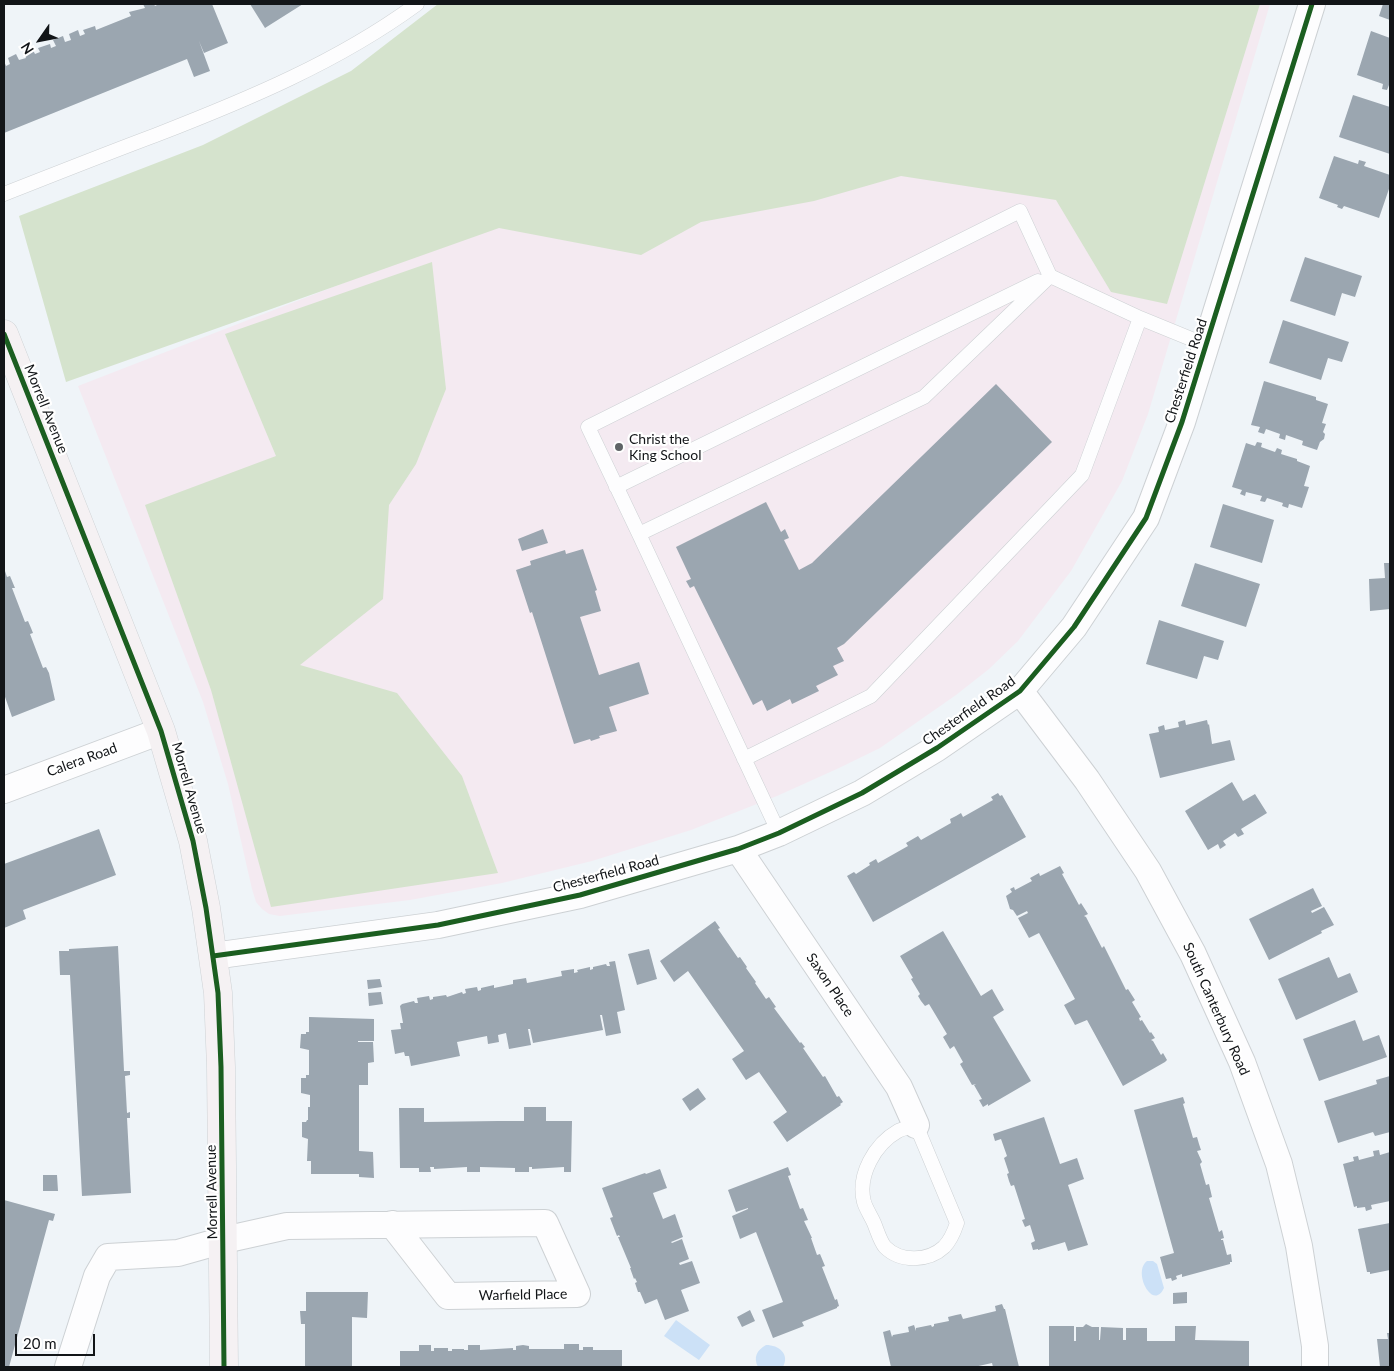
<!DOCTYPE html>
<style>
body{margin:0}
#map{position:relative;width:1394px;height:1371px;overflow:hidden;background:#eff4f8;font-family:Lato,sans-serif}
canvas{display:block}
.frame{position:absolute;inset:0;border:5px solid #121518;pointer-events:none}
.north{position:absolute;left:15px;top:15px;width:50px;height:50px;-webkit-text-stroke:4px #fff;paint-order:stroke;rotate:237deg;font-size:14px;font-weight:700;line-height:20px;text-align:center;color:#121518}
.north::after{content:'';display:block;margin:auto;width:18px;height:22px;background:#121518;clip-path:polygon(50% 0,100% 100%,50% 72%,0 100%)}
.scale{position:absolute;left:15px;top:1334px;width:80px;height:22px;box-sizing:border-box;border:2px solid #121518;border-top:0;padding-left:6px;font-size:15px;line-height:18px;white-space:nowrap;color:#121518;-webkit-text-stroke:4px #fff;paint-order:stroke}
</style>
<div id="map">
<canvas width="1394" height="1371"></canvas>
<div class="frame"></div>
<div class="north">N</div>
<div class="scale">20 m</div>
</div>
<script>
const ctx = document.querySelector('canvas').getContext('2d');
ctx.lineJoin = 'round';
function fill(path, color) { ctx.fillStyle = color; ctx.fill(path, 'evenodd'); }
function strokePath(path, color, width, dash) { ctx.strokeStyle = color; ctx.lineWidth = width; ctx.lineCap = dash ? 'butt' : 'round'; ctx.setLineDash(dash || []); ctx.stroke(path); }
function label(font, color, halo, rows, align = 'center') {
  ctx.font = font + ' Lato,sans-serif'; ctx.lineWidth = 4.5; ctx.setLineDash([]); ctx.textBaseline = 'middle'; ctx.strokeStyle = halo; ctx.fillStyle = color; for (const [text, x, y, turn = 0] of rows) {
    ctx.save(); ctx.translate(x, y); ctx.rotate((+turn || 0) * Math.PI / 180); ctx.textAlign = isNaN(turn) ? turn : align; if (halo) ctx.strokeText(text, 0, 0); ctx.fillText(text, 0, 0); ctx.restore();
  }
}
const education = new Path2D(`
 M919,4H1270L1148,414L1122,481L1071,571L1018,641L989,669L956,695L880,748L839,768L777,796L691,830L592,861L502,883L410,900L280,916L269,914L262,909L256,902L252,889L228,784L203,702L78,386L449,242Z`);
const green = new Path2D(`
 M438,4H1260L1167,304L1111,292L1056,200L901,176L814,201L701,222L641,255L499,228L66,382L19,216L203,145L351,71Z
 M432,262L446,389L416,464L389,505L383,599L300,665L397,693L462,776L498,873L271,907L211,690L145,505L276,456L225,334Z`);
const water = new Path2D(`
 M1147,1261H1153L1157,1264L1164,1288C1153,1312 1132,1272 1147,1261Z
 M676,1320L710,1345L699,1360L664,1336Z
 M766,1345C779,1345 790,1354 783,1367H758C753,1357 757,1350 766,1345Z`);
const building = new Path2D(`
 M143,4H154L155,6L159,4H212L228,43L204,53L199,41L210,71L194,77L187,59L4,133V61L6,66L10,64L8,58L16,54L19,60L26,58L23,52L32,48L35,54L40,52L38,48L50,44L51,48L56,46L53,40L63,36L65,42L71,40L69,34L78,30L80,36L85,34L83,30L95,26L96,30L131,16L129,12L145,8Z
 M250,4H303L265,28Z
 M1383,4H1390V20L1379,16Z
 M1371,31L1390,38V86L1389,85L1387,90L1382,89L1383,84L1357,75Z
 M1353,95L1390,107V154L1339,137Z
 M1334,156L1358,164L1359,160L1366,162L1364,166L1390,175V186L1379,218L1344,206L1342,209L1337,207L1338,205L1319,198Z
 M1305,257L1362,276L1355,297L1342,293L1335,316L1290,301Z
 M1283,320L1349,342L1342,362L1328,358L1321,380L1269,363Z
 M1264,381L1316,397V400L1328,404L1322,423L1326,424L1323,432L1325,434L1324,439L1320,442L1317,450L1302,445L1303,441L1286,435L1285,440L1279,438L1280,434L1266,429L1264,434L1258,432L1260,427L1251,425Z
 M996,384L1052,442L844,644L837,648L844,661L833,666L838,675L816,686L819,691L792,704L790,699L767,711L762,700L753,705L694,586L690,588L686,581L691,579L676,547L766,502L781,532L785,529L789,538L784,540L799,570L812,563Z
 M1257,442L1262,443L1261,447L1275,452L1277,448L1282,450L1281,454L1297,459V461L1310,466L1304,486L1309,487L1302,508L1289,504L1288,508L1282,506L1283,503L1267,498L1265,502L1260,501L1262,496L1246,492L1245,496L1240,494L1242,490L1232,487L1246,443L1255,446Z
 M1223,504L1274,520L1262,563L1210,547Z
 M543,529L548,543L522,551L518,539Z
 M583,549L597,590L595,591L601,611L580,617L599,675L639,662L649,694L609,707L617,731L599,736L600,738L591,741L590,739L574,744L532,612L530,613L516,570L531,565L530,561L565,550L566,554Z
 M1195,563L1260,584L1246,627L1181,606Z
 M1384,563H1390V609L1370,611L1369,579L1385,578Z
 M4,568L7,577L10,576L15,588H12L25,622L28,621L31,628L33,633L30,634L43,668L46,667L49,673L55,700L12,717L4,694Z
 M1159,620L1224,641L1218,660L1204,656L1197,679L1146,664Z
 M1185,720L1186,725L1207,720L1208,725L1209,724L1212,744L1230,740L1235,760L1160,778L1149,734L1159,732L1158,727L1164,725L1165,730L1179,727L1178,722Z
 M1232,782L1243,801L1255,794L1267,813L1241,829L1244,834L1238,837L1235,833L1223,841L1226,845L1220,849L1218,844L1208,850L1185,811Z
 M998,793L1000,796L1002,795L1026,837L873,922L847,876L854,872L856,874L870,865L869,863L876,859L878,863L908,846L906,843L918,836L921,840L951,823L950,819L956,816L961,813L963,817L993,800L991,797Z
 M99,829L116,875L23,910L26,919L4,928V864Z
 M1060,866L1064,873L1062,874L1079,905L1081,903L1088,914L1084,916L1086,917L1102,948L1104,946L1126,990L1128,989L1135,1000L1132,1002L1141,1017L1139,1018L1140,1021L1142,1020L1150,1033L1151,1032L1155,1038L1151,1040L1153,1041L1161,1055L1163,1053L1167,1060L1165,1062L1123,1086L1087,1020L1075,1025L1064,1005L1075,999L1039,933L1029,938L1018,918L1028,913L1027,911L1017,916L1013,910L1010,909L1006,896L1012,892L1010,889L1014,887L1015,890L1032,881L1030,878L1039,873L1040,876Z
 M1313,888L1322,906L1311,911L1312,913L1324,907L1334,925L1321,931L1322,933L1269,960L1249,919Z
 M715,921L720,928L718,929L738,958L740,957L747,967L746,968L756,982L755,983L766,999L769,997L776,1007L774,1008L800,1043L801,1042L805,1047L803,1048L823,1077L825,1076L837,1097L839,1096L843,1102L840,1104L841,1105L787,1142L773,1122L787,1112L759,1072L746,1080L732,1059L744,1051L688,971L674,982L660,961Z
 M943,931L981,996L992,989L1004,1010L993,1017L1031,1081L988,1106V1104L983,1107L979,1100L982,1099L974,1085L976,1084L972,1085L960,1064L963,1062L954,1046L950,1049L943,1037L947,1034L929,1004L925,1006L921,1001L918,996L920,994L911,979L913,978L900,956Z
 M118,946L124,1071H130V1075L125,1076L127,1113L130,1112V1118H127L131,1193L82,1196L70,975H60L59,951H69V949Z
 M649,949L657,979L637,985L628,954Z
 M1329,957L1338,978L1350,973L1358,992L1296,1020L1278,979Z
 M615,961L625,1010L617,1012L621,1033L606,1036L602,1015H600L603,1030L533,1043L530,1029H528L531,1045L509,1049L506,1033L498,1035L499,1042L488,1044L487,1036L457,1042L460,1056L411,1066L409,1056H405L404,1052L395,1054L391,1030L401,1029L400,1023H403L400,1006L402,1004L414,1001L415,1003H418L417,998L429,996L430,1000L433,999V997L446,995L447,997L462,992L463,994L466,993L465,989L477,987L478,991L481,990V988L494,985V988L513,984V980L520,979L526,978L527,983L562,976L561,971L574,969V973L578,972L577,970L590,967V970L593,969V967L606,964L607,966H610L609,962Z
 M380,979L382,987L368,989L367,980Z
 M381,992L383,1004L369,1006L368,993Z
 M309,1017L374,1019V1041H358V1042H373L374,1062L368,1063V1085H359V1151L373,1152L374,1178L359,1177V1174H311V1161H307L308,1139L302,1137V1122H306L307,1120H308V1107H310V1095L301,1093V1078H306V1075H309V1050L300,1048L301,1034H306V1032H309Z
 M1355,1020L1363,1041L1379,1035L1387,1057L1319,1081L1303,1039Z
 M1390,1076V1132L1375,1136L1373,1132L1338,1143L1324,1101L1377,1084L1376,1080Z
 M698,1088L706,1099L690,1111L682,1099Z
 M1183,1097L1185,1103L1183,1104L1193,1138L1197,1137L1199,1144L1201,1150L1197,1151L1202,1162L1200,1164L1206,1185L1209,1184L1212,1197L1209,1198L1219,1232L1222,1230L1224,1238L1221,1239V1240H1223L1227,1255L1231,1254L1232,1262H1230V1264L1182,1277V1274L1176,1276L1177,1279L1172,1281L1171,1278L1166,1279L1160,1257L1174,1253L1134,1110Z
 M524,1107H546V1121H572L571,1172H564V1167L532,1169V1167H529V1172H515V1168L480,1167V1172H467V1167L434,1169V1167H430L431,1172H419V1168H400L399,1108H424V1122L498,1121H524Z
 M1044,1117L1060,1164L1077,1158L1084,1179L1068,1185L1088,1245L1068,1251L1065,1242L1038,1250V1249L1033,1250L1031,1243L1035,1241L1030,1225L1025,1227L1022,1220L1025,1219L1014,1185L1011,1186L1009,1181L1007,1174L1009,1173L1004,1158L1007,1156L1001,1139L995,1141L993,1134Z
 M1379,1150L1380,1155L1390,1152V1201L1371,1205L1372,1209L1366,1211L1365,1207L1357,1208V1206L1354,1207L1343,1164L1354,1161L1353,1157L1358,1156L1359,1160L1374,1156L1373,1151Z
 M788,1167L791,1175L788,1176L800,1209L803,1208L808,1220L804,1221L812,1238H811L817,1255L820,1254L825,1266L822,1267L835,1300L837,1299L839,1306L837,1307V1308L802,1322L804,1326L773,1338L762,1310L783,1302L756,1232L740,1239L732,1216L748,1209V1208L736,1212L728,1190Z
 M660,1169L667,1188L653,1193L654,1196L663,1219L675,1214L683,1237L671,1242L672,1243L682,1239L689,1259L679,1263L680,1265L692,1261L700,1283L681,1290L689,1311L665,1320L657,1299L645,1304L640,1292H638L635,1283L637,1282L635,1278L634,1279L630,1268H631L618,1237H620L619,1235L617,1236L610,1218L613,1217L602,1188L645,1173L646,1174Z
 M43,1175H57L58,1191H43Z
 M4,1200L55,1214L53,1221L49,1220L9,1367H4Z
 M1390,1223V1270L1370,1274V1272H1367L1358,1229Z
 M306,1292H368L367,1318L352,1317V1367H305V1324H301L300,1311H306Z
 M1187,1292V1303L1173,1304V1293Z
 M1002,1304L1004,1309H1005L1019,1367H993L992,1363L974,1367H891L883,1332L890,1330L892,1337L893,1335L909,1332L908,1327L914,1325L916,1331V1328L931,1325L932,1327L934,1326V1324L949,1321L948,1317L956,1315L961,1314L963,1319L996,1311L995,1306Z
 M750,1310L755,1321L742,1327L737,1317Z
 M1086,1324L1092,1327H1099V1340H1100L1101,1327L1123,1328V1340H1126V1328H1147V1341H1175V1326H1196L1195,1340L1249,1341V1367H1049V1326H1074V1341H1076V1327H1083Z
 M1387,1333H1390V1367H1380L1377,1339H1388Z
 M564,1344H579V1350H583V1347H593V1350H622V1367H400V1351H419V1345H431V1351H434V1348H448V1351H452V1349H464V1350H468V1345H480V1350L513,1348V1350H516V1346L523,1345L529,1346V1349H564Z`);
const lane = new Path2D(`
 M4,194C55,174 105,154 156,135C246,100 338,62 417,4
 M616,487L1038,281
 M639,534L924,397L1050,276
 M744,759L871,696L1082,475L1140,318
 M779,833L639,534L588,427L1020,211L1050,276L1140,318L1206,345
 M916,1125L957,1223C954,1232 951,1240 944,1247C929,1261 901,1263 885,1247C880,1241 877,1230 874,1223C871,1216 866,1209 864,1202C857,1175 875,1144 898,1131C904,1128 911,1127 916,1125Z`);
const street = new Path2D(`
 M1020,691L1087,780L1148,871L1193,954L1242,1062L1279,1164L1299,1246L1315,1346V1367
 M4,790L161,731
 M738,849L899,1087L916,1125
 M213,956L438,925L580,895L738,849L779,833L862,793L937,748L1020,691L1074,627L1146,518L1182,422L1312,4
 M68,1367L97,1276L108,1257L178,1253L224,1240L287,1226L545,1223L577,1294L448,1296L392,1224`);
const secondary = new Path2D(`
 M4,334L161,731L193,841L206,908L218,993L221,1067L224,1367`);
const cycleway = new Path2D(`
 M4,334L161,731L193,841L206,908L218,993L221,1067L224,1367
 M213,956L438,925L580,895L738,849L779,833L862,793L937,748L1020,691L1074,627L1146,518L1182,422L1312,4`);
const markers = [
 [619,447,5,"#5f6366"]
];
const streetNames = [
 ["Chesterfield Road",1186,371,-72],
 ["Morrell Avenue",46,409,68],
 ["Chesterfield Road",969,711,-35],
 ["Calera Road",82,760,-20],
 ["Morrell Avenue",189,788,74],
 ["Chesterfield Road",606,874,-15],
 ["Saxon Place",830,985,56],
 ["South Canterbury Road",1216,1009,66],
 ["Morrell Avenue",212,1192,-91],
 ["Warfield Place",523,1295,-1]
];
const poiNames = [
 ["Christ the",629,439],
 ["King School",629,455]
];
fill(education, '#f4eaf1');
fill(green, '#d5e3cd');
fill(water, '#cce1f7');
fill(building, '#9ba6b0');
strokePath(lane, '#cdd1d4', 15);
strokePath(street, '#cdd1d4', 28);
strokePath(secondary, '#cdd1d4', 29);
strokePath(lane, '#fdfdfe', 14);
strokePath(street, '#fdfdfe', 26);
strokePath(secondary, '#f5f1f3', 28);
strokePath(cycleway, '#1b5e20', 5);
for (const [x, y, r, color] of markers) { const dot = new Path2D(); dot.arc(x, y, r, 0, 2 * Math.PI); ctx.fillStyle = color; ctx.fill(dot); strokePath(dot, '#fff', 2); }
label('14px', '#121518', '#fff', streetNames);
label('14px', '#121518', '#fff', poiNames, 'left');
</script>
